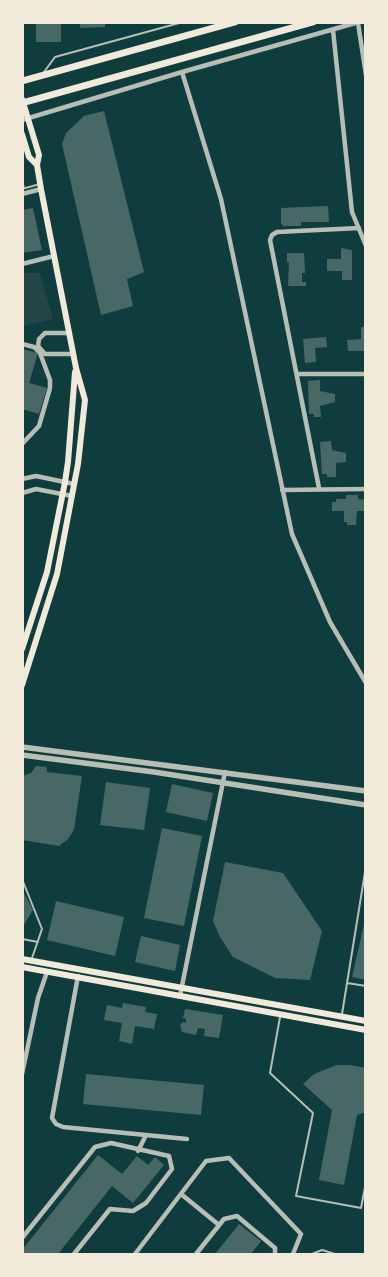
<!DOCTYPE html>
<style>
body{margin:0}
#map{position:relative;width:388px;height:1277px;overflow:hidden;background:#0f3d3e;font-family:"Sofia Sans Condensed",sans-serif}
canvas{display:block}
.frame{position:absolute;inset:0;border:24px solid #f1e9da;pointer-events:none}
</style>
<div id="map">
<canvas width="388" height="1277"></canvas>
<div class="frame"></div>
</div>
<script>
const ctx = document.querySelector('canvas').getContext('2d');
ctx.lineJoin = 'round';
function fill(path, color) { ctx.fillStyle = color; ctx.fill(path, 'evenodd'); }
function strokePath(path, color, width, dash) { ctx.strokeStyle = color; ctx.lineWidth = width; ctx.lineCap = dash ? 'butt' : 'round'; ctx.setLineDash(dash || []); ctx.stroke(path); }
const green = new Path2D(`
 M23,273H40L53,319L23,326Z`);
const building = new Path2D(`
 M80,22H105V27L80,28Z
 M61,23V42H36V24Z
 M104,111L144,272L127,279L133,306L101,315L62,144L66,133L84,116Z
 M328,206L329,222H301V226H283L281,223V208Z
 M33,208L42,250L22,253V210Z
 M341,248L352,250V280H342V271H327V259H341Z
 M287,253H304L305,273H302V282H306V286H288L289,262H287Z
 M361,327H366V361L364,351H348L347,340L361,339Z
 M326,337L327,347L315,348L316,362L305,363L303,339Z
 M22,349L38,353L29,383L47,388L39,414L22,409Z
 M320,380V391L335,394V402L320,406L321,417H314V414H309L308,381Z
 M331,441L332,450L346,453V462L336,463V477H327V474H322L320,442Z
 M346,495H358V499L366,500V511H357L356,525H347V522H344V511H332V502H336V499H346Z
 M36,766L47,767V772L82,776L74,830L68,839L59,846L22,840V776L31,773Z
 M106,782L150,788L144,830L100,825Z
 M172,784L213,793L207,821L166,812Z
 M162,828L202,836L184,926L144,918Z
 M225,862L283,873L322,931L310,980L275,978L233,957L220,937L213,921Z
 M22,890L33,910L22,928Z
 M56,901L124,917L115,956L47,940Z
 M365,920H366V980L352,977Z
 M141,936L180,945L175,971L135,962Z
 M123,1003L146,1007L145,1012L157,1014L154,1029L135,1026L132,1044L119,1041L122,1023L104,1020L107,1005L122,1008Z
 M185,1009L223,1015L219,1038L204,1036L205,1029L198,1028L196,1035L182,1032L180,1025L183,1022L186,1023V1019L183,1018Z
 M337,1065H350L366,1068V1112L357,1115L344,1185L319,1180L332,1110L303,1084L314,1074Z
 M86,1074L204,1085L201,1115L83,1104Z
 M98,1155L122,1174L137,1156L148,1165L155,1157L164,1165L133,1203L112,1186L58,1254H22V1250Z
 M239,1224L261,1241L251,1254H215Z`);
const service = new Path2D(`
 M44,72L55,57L183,22
 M22,181L24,188
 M22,189L40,184
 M22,879L42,929L32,958
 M22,939L38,942
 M347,983L366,986
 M342,1014L366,866
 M280,1017L270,1073L313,1113L296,1196L361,1208L366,1182
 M312,1254L322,1250L335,1254`);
const minor = new Path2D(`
 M358,23L366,75
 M333,30L352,212L366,246
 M182,72L221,199L292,534L330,622L366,683
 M22,120L182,72L359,22
 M22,194L41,189
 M22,264L54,256
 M69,333H45L39,339L38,346L45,354H73
 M22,344L34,347L40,353L50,380V388L39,426L22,444
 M298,374H366
 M22,479L36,476L74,484
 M319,488L270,240L272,235L277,232L359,228
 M282,490L366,489
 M22,493L36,489L72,496
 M78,976L52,1118L56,1124L63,1127L187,1139
 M180,996L225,772
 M22,1074L38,998L47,972
 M138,1151L146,1135
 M181,1194L219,1225
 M22,1238L95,1147L111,1143L169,1156L172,1169L146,1203L133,1211L110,1209L74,1254
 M135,1254L206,1161L229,1158L301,1234L293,1254
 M196,1254L224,1219L237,1216L275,1248V1254`);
const tertiary = new Path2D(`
 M22,747L366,791
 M22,755L154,772L366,805`);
const secondary = new Path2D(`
 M22,99L39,155L37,165L41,189L76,368L85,400L78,464L57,574L22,685
 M22,134L29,157L37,165
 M22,649L47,572L65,482L68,462L75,372
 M22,959L366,1021
 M22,967L366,1030`);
const primary = new Path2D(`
 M22,81L235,22
 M22,103L313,22`);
fill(green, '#244646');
fill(building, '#486865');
strokePath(service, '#b8beb3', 2);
strokePath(minor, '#b8beb3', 4.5);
strokePath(tertiary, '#b8beb3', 5.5);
strokePath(secondary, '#f1e9da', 6);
strokePath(primary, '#f1e9da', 7);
</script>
